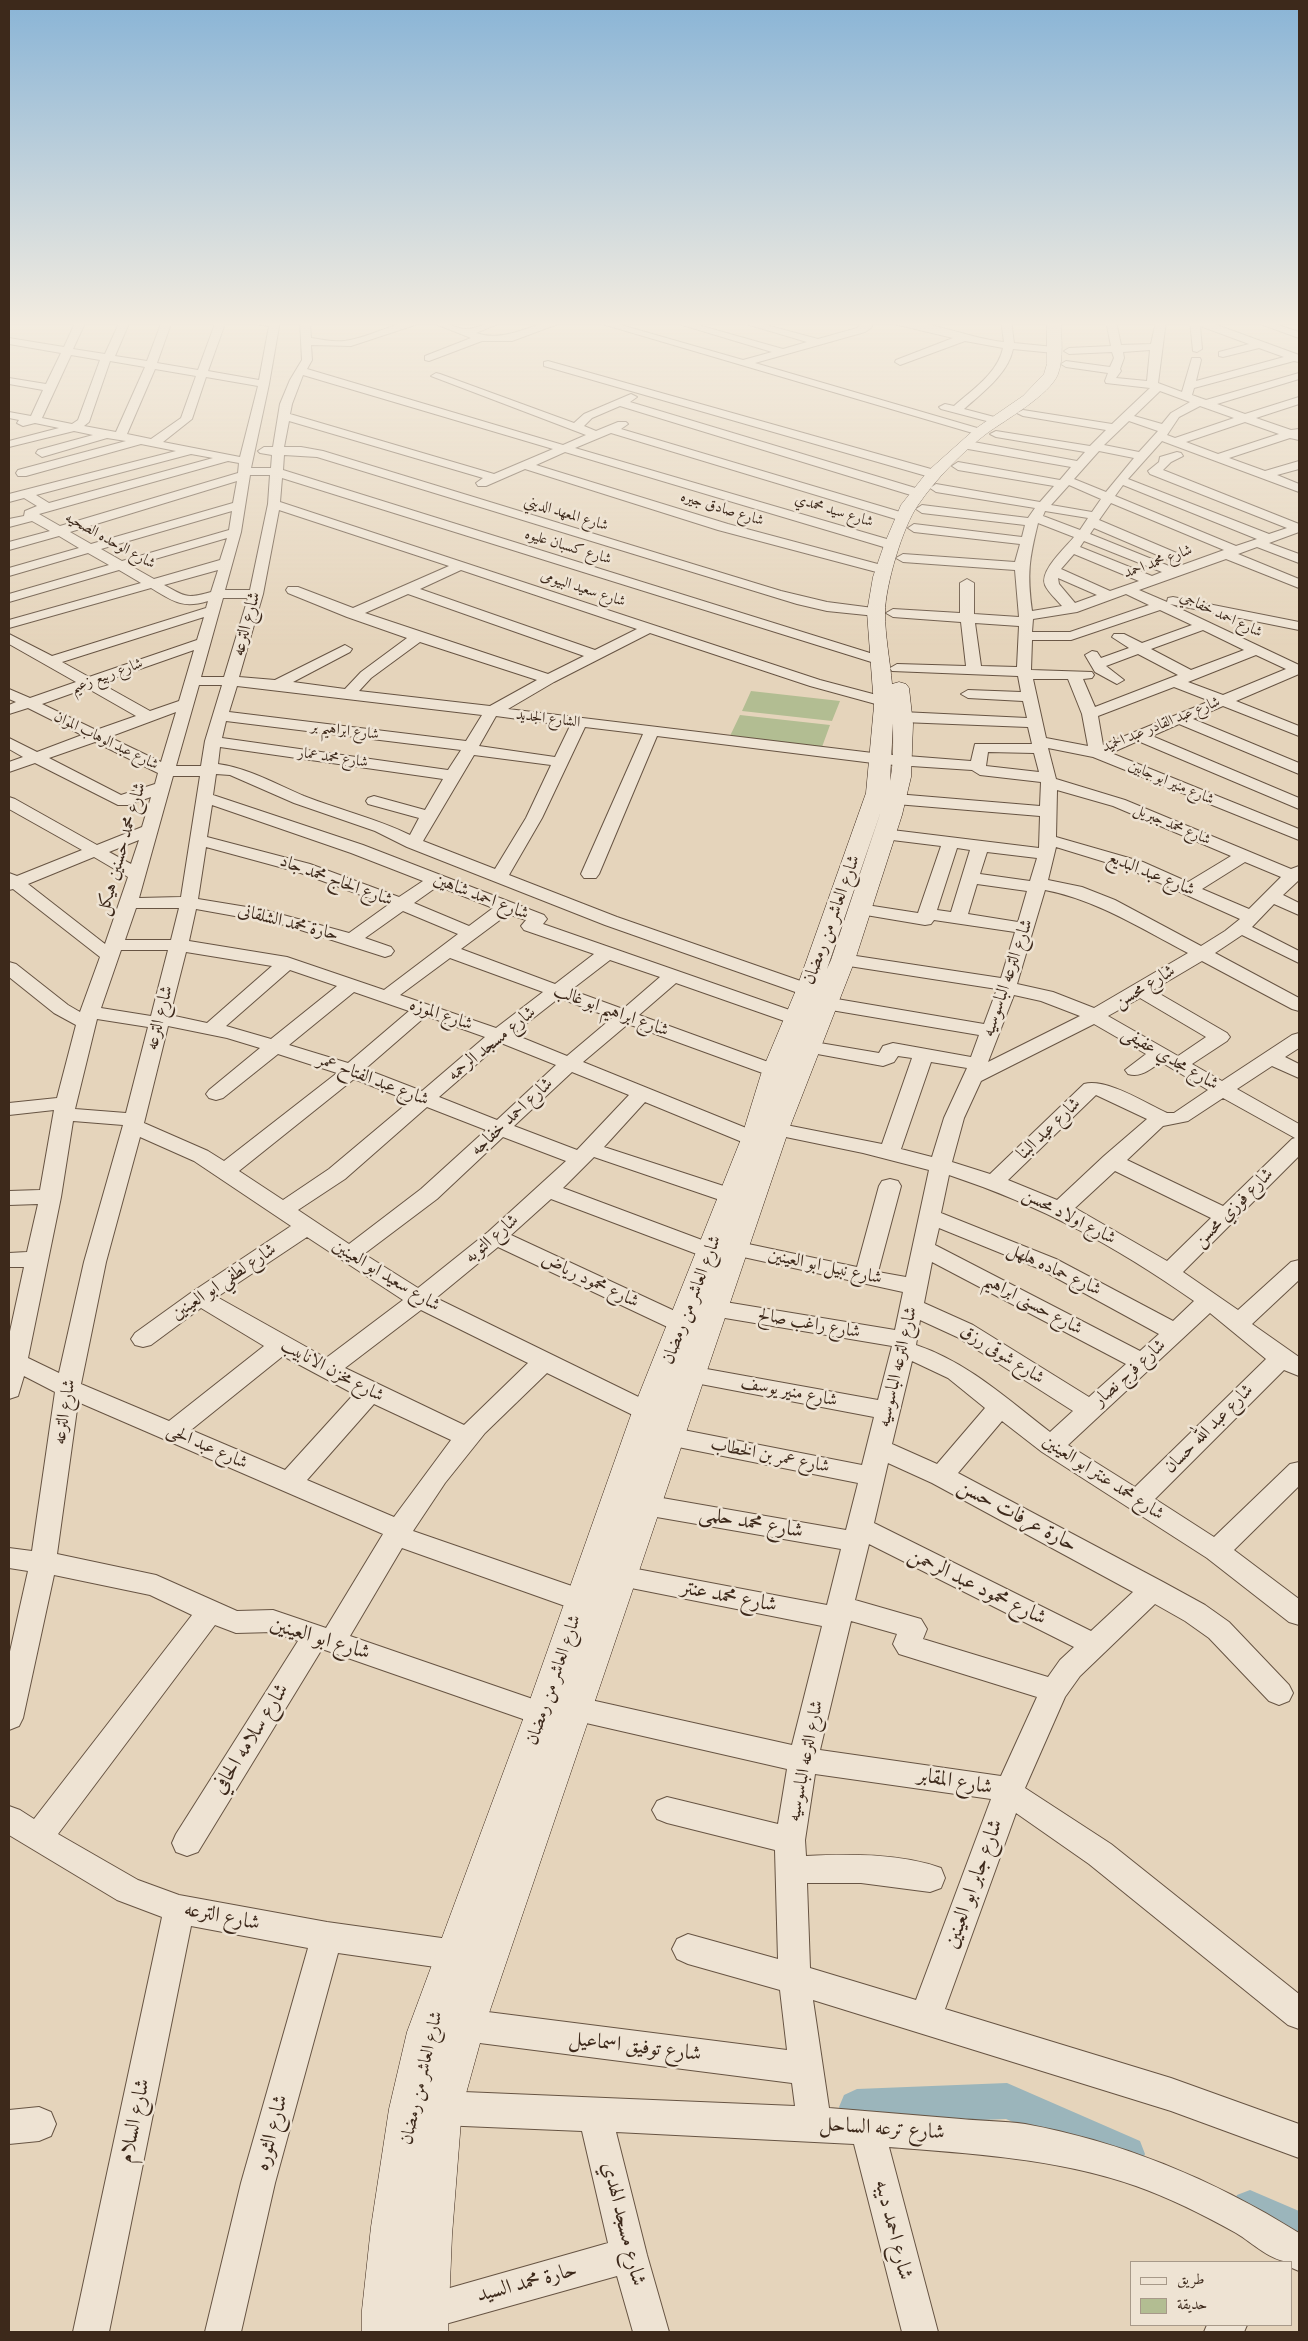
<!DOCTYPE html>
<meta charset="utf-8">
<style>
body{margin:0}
#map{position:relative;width:1308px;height:2341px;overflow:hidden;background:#e5d4bb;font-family:"IM FELL French Canon",Amiri,serif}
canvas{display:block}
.frame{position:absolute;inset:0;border:10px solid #3d291b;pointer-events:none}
.legend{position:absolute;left:1130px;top:2261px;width:162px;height:65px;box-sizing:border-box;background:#eee3d3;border:1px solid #a79989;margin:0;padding:6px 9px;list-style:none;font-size:15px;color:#3d291b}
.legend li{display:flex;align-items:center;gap:10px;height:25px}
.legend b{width:25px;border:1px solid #a79989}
</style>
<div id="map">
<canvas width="1308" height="2341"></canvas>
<div class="frame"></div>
<ul class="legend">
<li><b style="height:6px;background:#eee3d3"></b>طريق</li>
<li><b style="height:14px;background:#b2bd92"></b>حديقة</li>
</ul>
</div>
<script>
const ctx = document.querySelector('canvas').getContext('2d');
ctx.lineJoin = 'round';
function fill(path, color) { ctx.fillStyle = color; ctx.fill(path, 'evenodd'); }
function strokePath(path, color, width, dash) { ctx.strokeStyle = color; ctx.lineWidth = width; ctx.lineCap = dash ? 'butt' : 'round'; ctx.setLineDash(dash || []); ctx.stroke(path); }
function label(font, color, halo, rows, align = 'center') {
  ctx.font = font + ' "IM FELL French Canon",Amiri,serif'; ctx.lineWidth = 5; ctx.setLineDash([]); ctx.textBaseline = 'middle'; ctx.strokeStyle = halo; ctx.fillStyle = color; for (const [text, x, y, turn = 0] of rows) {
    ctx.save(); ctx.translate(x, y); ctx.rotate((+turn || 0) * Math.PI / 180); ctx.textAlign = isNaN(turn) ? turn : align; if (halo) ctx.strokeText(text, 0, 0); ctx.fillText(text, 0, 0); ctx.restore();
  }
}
const green = new Path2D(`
 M751,691L840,701L832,721L742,711Z
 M740,715L830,725L822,747L730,736Z`);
const canal = new Path2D(`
 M1007,2083L1140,2141L1145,2154L1140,2167L1127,2172L1006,2119L857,2125L844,2119L839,2107L844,2095L857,2089Z
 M1250,2190L1299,2211V2249L1237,2221L1232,2208L1237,2195Z`);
const minor = new Path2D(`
 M76,321H86L73,349L105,354L120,321H130L115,356L147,361L162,321H172L157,363L198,370L216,321H226L208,371L259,380L269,326L249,323L248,321H280L269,384L251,468H271L272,455L260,453L258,451L264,447H273L280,404L290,380L302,360L300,321H310L311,338C324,340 338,343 350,340C375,335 396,321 422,321L421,323L351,346L311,345L312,360L307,369L563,445L586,435L431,376L436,373L440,374L574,423L584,414L631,394L637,397L630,402L922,490L924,493L922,496H914L620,406L592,418L584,426L596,431L618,422H626L628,424L621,429L907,514L909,517L907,520H899L611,433L575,448L897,542L899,545L892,549L887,548L565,452L536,465L728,524L889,567L891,570L889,573L884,574L718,530L525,469L486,486H478L476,483L483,478L289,421L284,447H301L323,451L781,591L827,602L881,609L883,612L876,616L827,611L797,604L317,457L284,455L283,470L886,658L888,661L886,664L881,665L282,478L280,502L820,680L888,698L891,701L883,706L810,686L650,633L554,682L508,709L881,754L971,761L975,744H1032L1028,727L902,722L894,717L902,712L1027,718L1023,701L968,698L961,694L968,690L1021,692L1018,676L892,671L890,668L897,664L966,666L961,622L893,617L886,613L893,609L960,613V583L967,579L974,583V614L1019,617L1015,570L903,562L896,558L903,554L1015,562L1020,544L914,532L908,528L914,524L1022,537L1025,525L922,513L916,509L922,505L1028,518L1035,508L936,492L930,488L936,484L1040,502L1054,486L958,470L952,466L958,462L1060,480L1071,467L968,449L964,447L962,445L964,443L968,441L1077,461L1085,452L996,437L990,434L996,431L1090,446L1106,430L1023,416L1017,413L1023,410L1112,424L1150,388L1106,383L1105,381L1108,373L1066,367L1061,364L1066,361L1110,367L1114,358L1112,352L1069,354L1064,351L1069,348L1111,346L1106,321H1116L1121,345L1151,344L1156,321H1166L1158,383L1182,392L1192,358H1200L1201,360L1196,381L1284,357L1259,348L1223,357L1219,356V352L1249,344L1200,326L1202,349L1197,352L1193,351L1190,321H1206L1299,355V362L1294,361L1194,388L1192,395L1206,400L1299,373V379L1217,404L1245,414L1299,397V404L1256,418L1291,430L1299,429V440L1290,438L1229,458L1265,471L1299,461V469L1277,475L1299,484V492L1162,441L1128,479L1269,534L1287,528L1150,474L1148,471L1159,462L1160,457L1177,452L1181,453L1183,456L1171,462L1163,470L1299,524V532L1269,543L1299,554V563L1257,547L1238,554L1299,579V588L1226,559L1139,590L1167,602L1168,598L1173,597L1299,622V630L1170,604L1299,665V674L1236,701L1299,726V736L1223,706L1193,719L1299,763V774L1179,724L1152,736L1299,798V809L1138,741L1111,753L1299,829V840L1093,757L1048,748L1056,779L1125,800L1291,869L1299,866V880L1283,895L1299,903V915L1274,904L1252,927L1299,951V963L1242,935L1215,953L1299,998V1011L1292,1009L1202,961L1153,990L1227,1033L1230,1037L1227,1041L1192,1064L1222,1081L1292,1035L1299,1033V1048L1285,1057L1299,1064V1078L1272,1066L1237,1089L1299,1124V1156L1183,1272L1238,1310L1291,1262L1299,1260V1280L1252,1324L1299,1357V1376L1284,1370L1155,1499L1214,1537L1290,1464L1299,1462V1486L1234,1550L1299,1599V1625L1289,1622L1207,1558L1042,1452L1002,1421L958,1473L1163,1582L1205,1605L1229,1622L1289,1685L1293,1693L1289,1701L1279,1705L1269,1701L1209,1638L1185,1621L1155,1604L1080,1676L1065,1697L1025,1788L1111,1844L1299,1994V2029L1288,2025L1089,1864L1016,1813L945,2009L1171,2078L1299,2124V2158L1171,2111L813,2000L829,2108C873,2112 916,2115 961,2119C982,2121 1004,2121 1025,2124C1124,2142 1214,2180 1299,2233V2271L1292,2268V2262C1271,2262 1253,2243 1236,2233C1204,2215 1170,2198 1136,2186C1055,2158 974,2154 889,2147L938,2332H902L854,2144L616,2132L647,2255L669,2332H633L617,2276L424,2330L411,2325L406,2312L411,2299L608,2243L582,2131L440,2125L428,2120L423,2108L428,2096L440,2091L795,2106L792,2083L464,2041L453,2036L448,2025L453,2014L464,2009L787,2050L780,1990L688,1964L677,1959L672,1949L677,1939L688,1934L778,1959L775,1850L667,1823L657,1819L652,1810L657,1801L667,1797L778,1824L787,1769L573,1720L563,1716L559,1708L563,1700L573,1696L792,1745L822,1626L621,1586L612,1583L608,1576L612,1569L621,1566L827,1605L841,1549L645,1515L636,1512L632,1505L636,1498L645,1495L846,1530L858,1483L668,1445L659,1442L656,1436L659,1430L668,1427L862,1465L874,1417L690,1382L682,1380L678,1374L682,1368L690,1366L878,1400L892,1346L713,1316L705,1314L701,1308L705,1302L713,1300L895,1330L903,1292L734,1255L726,1253L723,1248L726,1243L734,1241L857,1267L879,1186L882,1181L890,1179L898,1181L901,1186L878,1272L906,1277L929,1170L863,1153L776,1135L769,1133L766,1129L769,1125L776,1123L882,1144L912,1058L898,1056L894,1062L883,1066L801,1051L798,1047L801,1043L808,1041L879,1053L883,1046L893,1043L971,1057L979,1035L825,1009L818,1007L815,1003L818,999L825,997L984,1024L997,989L836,964L834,960L836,956L843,954L1001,978L1015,932L934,920L931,924L925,925L854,913L851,909L854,905L860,904L918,913L941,846L884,839L878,838L876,834L878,830L884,829L1039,848L1040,816L896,804L890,802L888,799L890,796L896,794L1040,806L1041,782L980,775L972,770L881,764L657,736L599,874L596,878H584L581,874L643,734L585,727L542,818L509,875L617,917L815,986L817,990L815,994L808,996L801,994L605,925L407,847L375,831L294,803L230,775L216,774L213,795L363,845L544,915L547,919L543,924L804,1015L807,1019L804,1023L797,1025L790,1023L676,983L639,1015L782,1067L785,1071L782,1075L775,1077L768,1075L628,1024L583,1062L761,1134L764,1139L761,1144L754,1145L747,1144L645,1102L604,1147L739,1191L742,1196L739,1201L731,1203L723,1201L594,1157L563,1188L718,1246L721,1251L718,1256L710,1258L702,1256L551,1199L511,1235L692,1319L696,1325L692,1331L684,1333L676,1331L498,1247L436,1298L657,1406L660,1412L657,1418L648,1421L639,1418L547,1373L485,1433L445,1483L413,1531L592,1593L595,1601L592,1609L582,1612L402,1548L350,1636L553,1706L557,1714L553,1722L543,1726L322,1649L198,1852L187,1856L176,1852L172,1843L176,1834L298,1641L273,1632L236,1633L215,1625L58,1834L138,1880L179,1895L327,1922L456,1940L467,1945L472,1955L467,1965L456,1970L338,1953L275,2183L241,2332H205L241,2183L308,1948L191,1926L109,2332H73L162,1917L117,1900L9,1835V1806L20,1810L34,1819L192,1615L150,1595L54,1575L23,1718L19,1726L9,1730V1656L28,1571L9,1568V1548L32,1551L55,1392L24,1376L18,1396L9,1399V1336L24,1267H9V1253L27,1252L38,1204L9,1205V1191L40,1190L54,1110L9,1115V1103L57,1098L76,1025L54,1013L9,977V962L16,964L68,1005L80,1012L100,957L13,889L9,890V873L17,876L82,850L9,809V797L15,799L97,845L142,827L151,797L128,805H118L35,763L9,772V762L23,757L9,749V738L37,752L82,735L28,708L9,714V705L16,702L9,699V689L30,698L76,682L9,644V634L52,656L206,608L208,601C182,609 173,601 151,588L9,628V620L141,583L119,570L9,602V594L109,565L88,553L9,576V568L79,548L59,536L9,550V542L50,531L32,521L9,527V519L24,516L25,511L37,506L24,498L9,502V494L176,451L141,444L26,476H18L16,473L18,470L126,441L107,438L42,457L36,453L38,450L93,435L74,431L9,447V441L59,428L35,423L23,426L17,423L19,420L9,418V412L31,416L43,390L9,384V378L46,384L61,353L9,344V338L64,347ZM1150,350L1147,381L1116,378L1121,371L1120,369L1124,358L1123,352ZM71,355L100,360L78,420L72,424L42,418ZM110,361L145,367L116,432L84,426L89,422ZM155,369L196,376L181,418L151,439L127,434ZM303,375L553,449L494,474L290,414L292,404ZM206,377L258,386L240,457L163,442L192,419ZM1160,391L1190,402L1171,413L1162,424L1134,416ZM1200,406L1234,418L1175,438L1167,435L1179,417ZM1129,421L1158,431L1139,452L1104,445ZM1245,422L1279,434L1218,454L1186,442ZM1099,451L1134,458L1106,492L1074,479ZM191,454L213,458L49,503L36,495ZM228,461L239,463L238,473L60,526L39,514ZM250,475H270L268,504L250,590H225L241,532ZM237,481L233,503L91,544L70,532ZM1069,485L1101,499L1092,512L1051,505ZM1123,485L1257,539L1236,546L1115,496ZM1111,503L1224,550L1174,568L1090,534L1094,528L1169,560H1179L1181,557L1179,554L1099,520ZM279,510L449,566L353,608L298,587H288L286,590L288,593L347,617L407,638L361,672L345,689L293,682L350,652L352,649L345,645L275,680L239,677L263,594ZM232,511L229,530L122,561L101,549ZM1045,511L1088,518L1080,530L1043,516ZM1038,523L1074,537C1066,547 1039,571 1045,585C1048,592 1057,600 1062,606L1032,611C1027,573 1029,560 1038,523ZM227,538L220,560L154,579L131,566ZM1084,541L1162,572L1152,576L1080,547ZM1074,554L1139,581L1110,591L1061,569ZM218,570L211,592C186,599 186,597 164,585ZM461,570L637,629L595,650L420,589ZM1058,578L1097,595L1075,603L1059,584ZM408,594L584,656L548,674L365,613ZM1126,594L1149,605L1070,632H1032L1033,619L1077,612ZM223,598H248L224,677H201ZM1160,610L1192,625L1142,643L1124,634H1114L1112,637L1129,648L1101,658L1097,652L1092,651L1085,655L1095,672L1117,684L1124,680L1106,666L1138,654L1178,675L1095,707L1083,679L1092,678L1094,675L1092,672L1031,670L1032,640H1071ZM204,617L197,640L89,677L62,662ZM975,623L1019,626L1017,667L981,666ZM1203,630L1244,650L1191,670L1151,649ZM420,642L537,680L490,706L359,691L371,678ZM194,650L179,701L150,711L100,683ZM1256,655L1286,669L1223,695L1188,682ZM1033,679H1068L1082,714L1088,746L1046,738ZM199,685H222L205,741L201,766H176ZM237,686L482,715L466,741L229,712ZM1174,687L1210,701L1103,745L1098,716ZM87,688L136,716L96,730L42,704ZM176,712L161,762L109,737ZM496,716L570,726L555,757L479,746ZM226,721L461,750L448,770L222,738ZM95,742L158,773L155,784L121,795L49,758ZM220,747L443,779L425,810L374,796L368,798L366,801L368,804L419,818L410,835C376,818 339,810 304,796C276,784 248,768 218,764ZM988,752L1034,753L1039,772L986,766ZM474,755L551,765L526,818L495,869L423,841ZM173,776H200L181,897L139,898ZM1057,790L1113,806L1231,856L1188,882L1143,862L1056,837ZM212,805L351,853L423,881L399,897L310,864L207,837ZM139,840L131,864L109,852ZM206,847L298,872L388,905L349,933L265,910L198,899ZM1056,847L1131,870L1240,919L1225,931L1201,946L1115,900L1082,887L1048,880ZM957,848L970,850L951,912L937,910ZM987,852L1037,858L1030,881L980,874ZM94,857L128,877L105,944L28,884ZM1245,862L1281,877L1249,909L1202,889ZM977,884L1027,891L1018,922L968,914ZM438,886L493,908L469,926L414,903ZM1045,890C1097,900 1142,929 1188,953L1094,1008L1053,992L1017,984ZM136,908H179L171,940H125ZM196,909L285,925L385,957L391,955L394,951L391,947L365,938L403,911L458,934L384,990L287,957L189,941ZM508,914L526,920L521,926L524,930L594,954L555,984L461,949ZM121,950H168L151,1016L101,1008ZM186,952L272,966L207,1023L170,1015ZM450,958L543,992L496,1028L400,995ZM610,960L660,977L623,1009L571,990ZM290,970L337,986L271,1039L226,1026ZM354,992L409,1011L348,1063L289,1045ZM1014,995L1041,1001L1080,1016L988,1062ZM559,998L612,1018L567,1056L513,1034ZM1140,998L1206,1037L1178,1056L1108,1016ZM426,1016L485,1037L422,1091L365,1069ZM97,1019L148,1027L126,1113L75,1109ZM1094,1024L1146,1054L1125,1070L1128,1074C1141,1078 1150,1069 1161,1062L1208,1090L1174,1113H1167C1145,1103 1107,1078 1084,1084L990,1174L952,1162L964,1118L981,1081ZM168,1026L227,1038L260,1048L209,1090L206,1094L209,1098L216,1100L223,1098L278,1054L337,1073L224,1161L208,1151L144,1123ZM501,1043L556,1065L497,1120L439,1097ZM931,1062L967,1068L944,1118L932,1157L901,1149ZM572,1072L629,1095L577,1150L514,1126ZM354,1079L410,1101L329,1169L283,1200L239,1171ZM1096,1095L1147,1119L1104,1156L1057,1200L1008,1180ZM1223,1098L1295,1138L1292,1139L1223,1206L1127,1160L1163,1126L1188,1121ZM427,1107L486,1130L421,1189L349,1244L298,1210L345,1179ZM73,1121L123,1125L84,1262L59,1373L28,1358L61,1197ZM140,1137L194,1161L291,1226L192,1292L135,1333L131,1339L135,1345L143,1347L151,1345L201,1308L264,1346L169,1421L81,1384L106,1262ZM503,1137L566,1161L488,1232L418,1288L364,1254L437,1199ZM1115,1171L1211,1218L1167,1261L1075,1208ZM949,1175C1042,1206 1114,1245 1194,1301L1173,1321L1056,1259L941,1213ZM939,1228L1040,1269L1159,1334L1140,1351L935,1245ZM307,1237L403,1300L326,1358L217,1297ZM932,1262L1126,1364L1089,1397L973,1325L924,1303ZM421,1310L528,1363L464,1425L345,1368ZM1210,1313L1266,1359L1135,1487L1068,1445ZM920,1320L957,1337L1073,1411L1050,1432C1007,1399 969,1363 916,1345ZM283,1356L354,1394L285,1470L191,1430ZM912,1361L948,1378L985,1408L937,1464L892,1444ZM78,1402L383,1534L326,1628L273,1610L237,1611L156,1575L57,1554ZM374,1404L451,1440L394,1517L307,1480ZM888,1463L932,1483L1133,1592L1091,1631L874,1523ZM869,1544L1074,1647L1060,1660L1048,1677L923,1639L927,1629L921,1619L855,1600ZM851,1621L897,1634L893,1644L899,1654L1037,1697L1001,1776L820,1750ZM815,1774L991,1799L916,2000L810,1968L807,1883H861L930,1892L941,1888L945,1878L941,1868C900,1853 849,1854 806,1856L805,1840Z
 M428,321C444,320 456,329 466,329C480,329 488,320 505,321L476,333C508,344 535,319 566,321L512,341H482L429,361L425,360V356L471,338Z
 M592,321H607L743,360L772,352L669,321H684L783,349L807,342L736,321H751L818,339L857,328L864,321H874L871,328L865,332L755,363L984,430L986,432L984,434H976Z
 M889,321C926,318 967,338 1004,342L1001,321H1011L1014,343L1054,347L1059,350L1054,353L1013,349C1008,374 982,393 964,409L1002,419L1004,421L998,424L941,409L939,407L945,404L954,406C972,390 998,373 1003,348L965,341L900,365L895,362L896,360L953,338L890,323Z
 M1252,321H1266L1299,332V338Z
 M548,361L938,471L940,474L938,477H930L544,366V362Z
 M39,2107L51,2112L56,2124L51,2136L39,2141L9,2144V2110Z
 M1207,2325H1247L1244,2332H1204Z`);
const secondary = new Path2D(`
 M1047,321H1061C1061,337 1064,358 1058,374C1050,395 1005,420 986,434C961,453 936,479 918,505C903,526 885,586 885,613C885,636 890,661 892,684L899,682L906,684L909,688L913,724L911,777L902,815L855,960L789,1129L485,2025L462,2108L452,2235L448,2332H362V2310L371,2227L389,2109L407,2032L525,1714L632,1412L741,1139L762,1071L796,990L866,793L874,706L867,612L873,577L884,545L901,505L928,471L975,429L1023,396L1044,374L1047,364ZM893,723C893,741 894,763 890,781ZM881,811L831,960L827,969Z`);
const farStreetnames = [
 ["شارع صادق جيره",722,509,17],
 ["شارع سيد محمدي",834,511,17],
 ["شارع المعهد الديني",566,514,17],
 ["شارع الوحده الصحيه",110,541,29],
 ["شارع كسبان عليوه",568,547,17],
 ["شارع محمد احمد",1158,562,-20],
 ["شارع سعيد البيومى",583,589,18],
 ["شارع احمد خفاجي",1221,615,25],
 ["شارع ربيع زعيم",107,676,-20],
 ["الشارع الجديد",548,719,7],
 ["شارع عبد القادر عبد الحميد",1161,725,-22],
 ["شارع ابراهيم بر",345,731,7],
 ["شارع عبد الوهاب الموان",106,741,26],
 ["شارع محمد عمار",333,758,8],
 ["شارع منير ابو جابين",1171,783,23],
 ["شارع محمد جبريل",1172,825,23]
];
const streetNames = [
 ["شارع الترعه",247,624,-75],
 ["شارع محمد حسنين هيكل",122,849,-74],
 ["شارع عبد البديع",1151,874,22],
 ["شارع الحاج محمد جاد",336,881,20],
 ["شارع احمد شاهين",481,897,21],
 ["شارع العاشر من رمضان",832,920,-70],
 ["حارة محمد الشلقانى",288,923,14],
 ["شارع الترعه الباسوسيه",1008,978,-71],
 ["شارع محسن",1145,987,-31],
 ["شارع ابراهيم ابو غالب",611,1011,20],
 ["شارع الموزه",441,1015,19],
 ["شارع الترعه",160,1018,-76],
 ["شارع مسجد الرحمه",492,1044,-39],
 ["شارع مجدي عفيفى",1170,1059,30],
 ["شارع عبد الفتاح عمر",373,1080,21],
 ["شارع احمد خفاجه",512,1117,-43],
 ["شارع عيد البنا",1049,1129,-44],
 ["شارع فوزي محسن",1234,1208,-45],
 ["شارع اولاد محسن",1069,1217,27],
 ["شارع التوبه",492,1239,-41],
 ["شارع نبيل ابو العينين",825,1267,12],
 ["شارع حماده هلهل",1054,1270,25],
 ["شارع سعيد ابو العينين",386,1276,31],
 ["شارع محمود رياض",590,1281,25],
 ["شارع لطفي ابو العينين",224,1282,-34],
 ["شارع العاشر من رمضان",692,1300,-69],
 ["شارع حسنى ابراهيم",1033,1305,28],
 ["شارع راغب صالح",809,1324,10],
 ["شارع شوقى رزق",1002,1355,32],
 ["شارع الترعه الباسوسيه",898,1367,-77],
 ["شارع مخزن الانابيب",332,1371,28],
 ["شارع فرج نصار",1130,1373,-42],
 ["شارع منير يوسف",789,1392,11],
 ["شارع الترعه",65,1412,-81],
 ["شارع عبد الله حسان",1209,1429,-45],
 ["شارع عبد الحى",207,1447,24],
 ["شارع عمر بن الخطاب",770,1456,11],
 ["شارع محمد عنتر ابو العينين",1103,1478,33],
 ["شارع العاشر من رمضان",554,1680,-71],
 ["شارع الترعه الباسوسيه",806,1761,-79],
 ["شارع العاشر من رمضان",422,2078,-77]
];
const nearStreetnames = [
 ["حارة عرفات حسن",1017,1516,28],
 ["شارع محمد حلمى",751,1523,10],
 ["شارع محمود عبد الرحمن",977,1587,26],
 ["شارع محمد عنتر",729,1597,11],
 ["شارع ابو العينين",320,1639,17],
 ["شارع سلامه الحافي",251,1739,-58],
 ["شارع المقابر",955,1782,10],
 ["شارع جابر ابو العينين",974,1884,-70],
 ["شارع الترعه",222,1917,11],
 ["شارع توفيق اسماعيل",635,2047,7],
 ["شارع السلام",135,2121,-78],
 ["شارع ترعه الساحل",882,2129,4],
 ["شارع الثوره",272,2133,-75],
 ["شارع مسجد الهدي",623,2224,76],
 ["شارع احمد ديبه",893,2230,76],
 ["حارة محمد السيد",527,2283,-15]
];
fill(green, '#b2bd92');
fill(canal, '#9bb5bb');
strokePath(minor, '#675443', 2);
strokePath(secondary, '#3d291b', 1);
fill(minor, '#eee3d3');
fill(secondary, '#eee3d3');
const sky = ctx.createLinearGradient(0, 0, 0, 648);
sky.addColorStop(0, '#89b4d6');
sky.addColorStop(0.5, '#f3ece0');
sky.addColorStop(1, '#f3ece000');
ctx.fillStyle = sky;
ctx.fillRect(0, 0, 1308, 648);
label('15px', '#3d291b', '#eee3d3', farStreetnames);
label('18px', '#3d291b', '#eee3d3', streetNames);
label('21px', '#3d291b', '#eee3d3', nearStreetnames);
</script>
